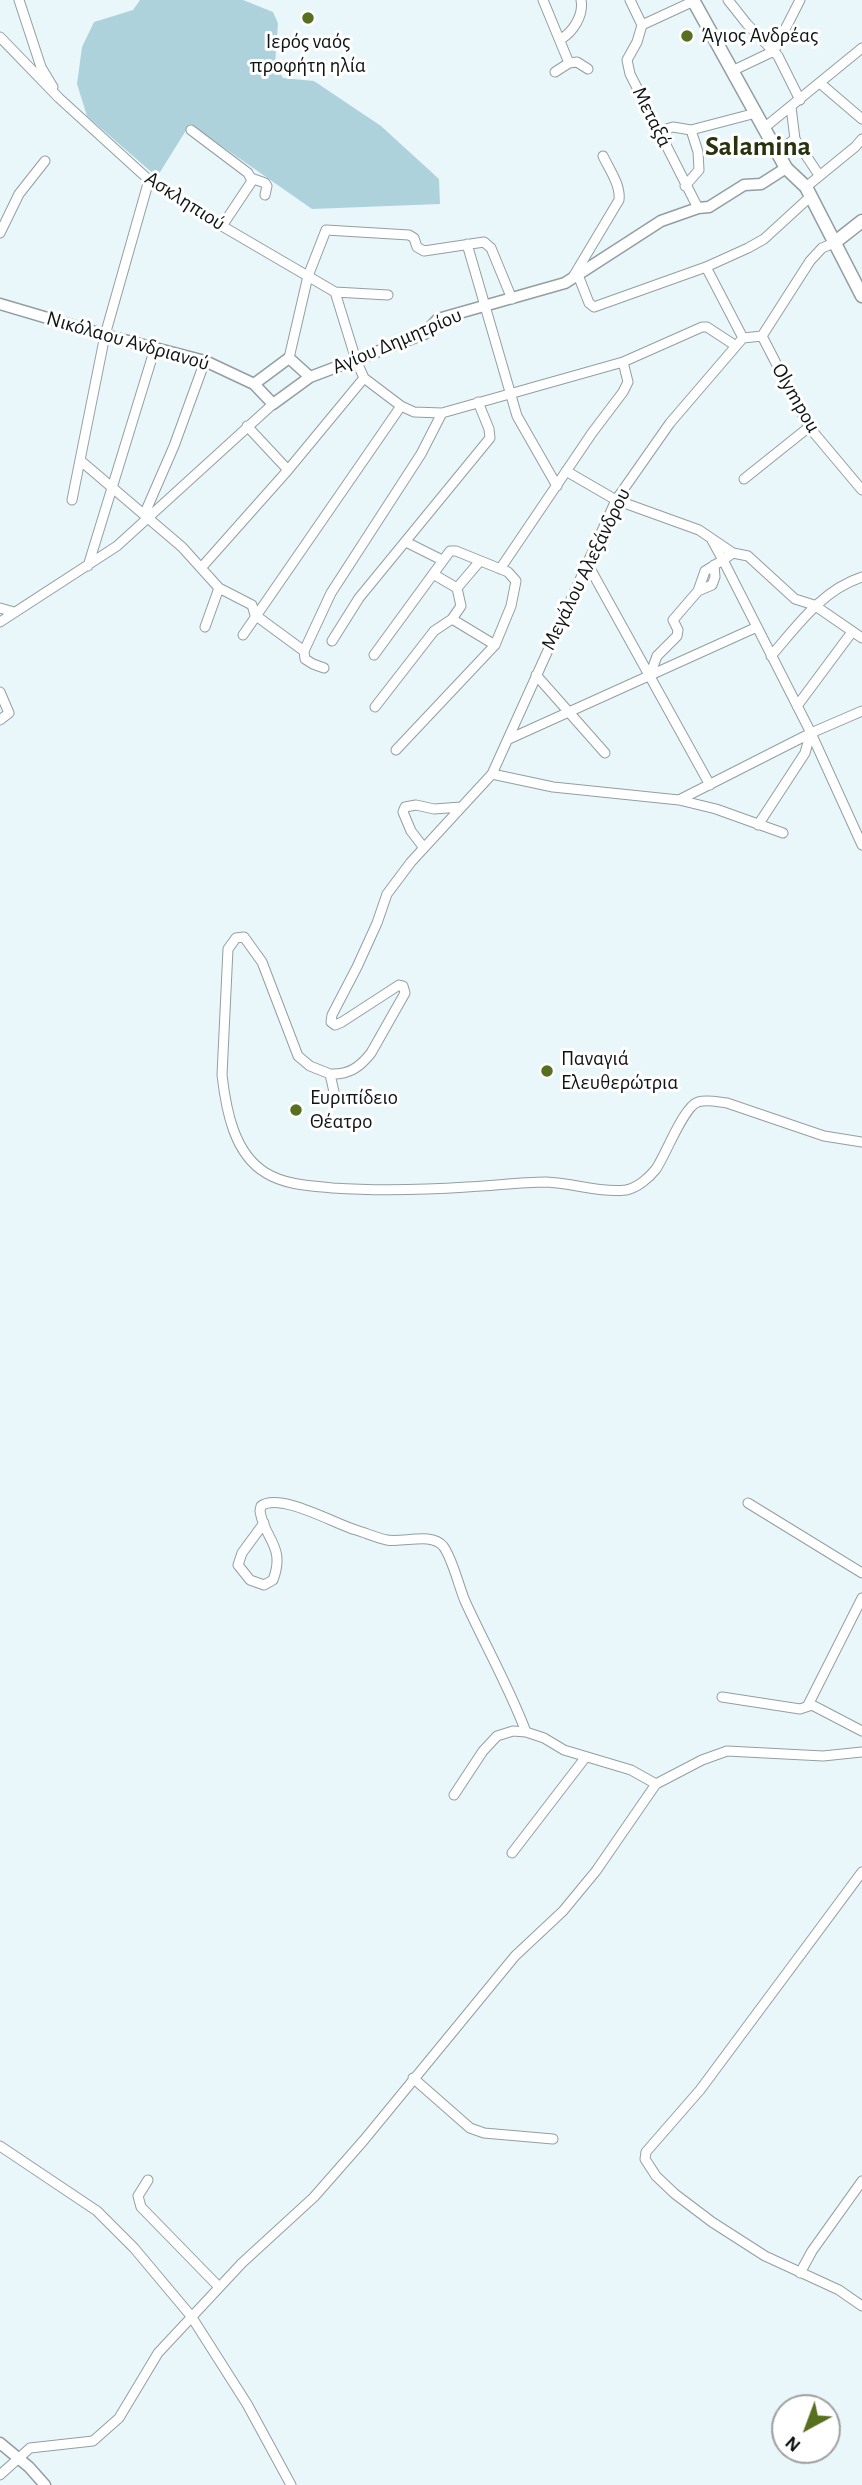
<!DOCTYPE html>
<meta charset="utf-8">
<style>
body{margin:0}
#map{position:relative;width:862px;height:2485px;overflow:hidden;background:#e9f7fb;font-family:"Alegreya Sans",sans-serif}
canvas{display:block}
.north{position:absolute;left:771px;top:2394px;width:70px;height:70px;box-sizing:border-box;background:#fff;border:2px solid #9fa1a1;border-radius:50%;rotate:221deg;font-size:19px;font-weight:700;line-height:28px;text-align:center;color:#0f1415}
.north::after{content:'';display:block;margin:auto;width:24px;height:32px;background:#586f1f;clip-path:polygon(50% 0,100% 100%,50% 72%,0 100%)}
</style>
<div id="map">
<canvas width="862" height="2485"></canvas>
<div class="north">N</div>
</div>
<script>
const ctx = document.querySelector('canvas').getContext('2d');
ctx.lineJoin = 'round';
function fill(path, color) { ctx.fillStyle = color; ctx.fill(path, 'evenodd'); }
function strokePath(path, color, width, dash) { ctx.strokeStyle = color; ctx.lineWidth = width; ctx.lineCap = dash ? 'butt' : 'round'; ctx.setLineDash(dash || []); ctx.stroke(path); }
function label(font, color, halo, rows, align = 'center') {
  ctx.font = font + ' "Alegreya Sans",sans-serif'; ctx.lineWidth = 6; ctx.setLineDash([]); ctx.textBaseline = 'middle'; ctx.strokeStyle = halo; ctx.fillStyle = color; for (const [text, x, y, turn = 0] of rows) {
    ctx.save(); ctx.translate(x, y); ctx.rotate((+turn || 0) * Math.PI / 180); ctx.textAlign = isNaN(turn) ? turn : align; if (halo) ctx.strokeText(text, 0, 0); ctx.fillText(text, 0, 0); ctx.restore();
  }
}
const green = new Path2D(`
 M140,0H243L273,12L278,23L275,64L283,78L314,81L381,126L439,179L440,204L312,209L190,124L157,177L87,116L77,84L82,47L94,22L133,10Z`);
const minor = new Path2D(`
 M19,0L41,67L53,87
 M543,0L569,63L577,62L588,69
 M630,0L642,25
 M728,0L747,24L778,56L800,100
 M642,25L637,42L627,60L630,74L698,208
 M642,25L694,1
 M0,37L59,98L149,180L222,226L335,292L356,360L364,378L401,406L414,412L442,413L623,362L702,327H707L736,346
 M561,39C573,32 584,15 581,0
 M732,71L774,51L800,0
 M555,72L569,63
 M821,84L862,119
 M791,107L795,139L819,175
 M764,128L862,48
 M191,130L248,173L252,181L222,226
 M660,131L673,127L691,130L756,113
 M777,152L795,139
 M251,178L265,183L267,186L265,195
 M685,186L699,170L698,152L691,130
 M806,187L855,147L862,139
 M0,233L19,194L45,161
 M467,244L517,416L557,486
 M706,267L743,338
 M578,275L589,303L594,307L706,267L748,248L764,239L811,196
 M573,277L619,200C621,185 609,169 603,156
 M335,292L388,295
 M762,336L809,427L862,490
 M762,336L810,261L822,248L834,243
 M289,358L308,276L326,230L409,235L414,238L417,247L424,251L484,242L491,248L512,299
 M247,426L288,470
 M81,461L182,547L219,588L252,605L255,615L304,651L305,659L313,664L324,668
 M566,471L616,500L699,530L733,553L723,560L811,733L862,845
 M744,479L809,427
 M72,500L105,335L149,180
 M144,515L174,446L205,361
 M406,542L442,560
 M733,553L748,556L795,599L814,605L862,638
 M587,563L710,785
 M88,566L155,348
 M201,568L288,470L364,378
 M500,569L592,433L623,392L628,382L623,362
 M433,574L457,588L461,606L452,619
 M457,588L480,561
 M698,591L712,585L715,577L714,565
 M0,608L14,612
 M0,622L117,546L273,404
 M205,627L219,588
 M243,635L401,406
 M332,641L359,598L490,438L489,429L478,402
 M304,651L331,593L421,454L442,413
 M374,655L450,551H456L508,572L516,581L511,606L495,645L396,750
 M771,656C797,626 822,590 862,577
 M536,675L605,753
 M650,675L657,656L677,636L678,630L673,620L698,591L705,571L723,560L712,540
 M0,692L9,713L0,720
 M797,706L852,632
 M375,707L434,631L452,619L495,645
 M509,739L757,627
 M492,774L553,787L679,800L811,733L862,711
 M679,800L716,809L783,833
 M758,825L805,753L810,735
 M424,848L411,831L403,812L405,807L416,805L434,809L461,807
 M330,1074C349,1075 360,1067 371,1053L405,993L403,986L399,985L342,1022L335,1025L331,1022L332,1015L357,967L377,923L387,894L411,862L492,774L616,500L670,423L736,346L743,338L762,336
 M334,1092L330,1074L310,1066L298,1056L262,962L244,937L236,938L228,949L222,1075C226,1110 234,1154 266,1173C285,1185 312,1186 333,1188C378,1191 422,1190 467,1187C493,1186 520,1182 546,1182C573,1183 599,1193 626,1190C637,1188 649,1178 656,1169C666,1154 684,1106 698,1102C707,1099 718,1102 727,1103L824,1136L862,1142
 M748,1503L862,1573
 M264,1523L242,1553L238,1565L250,1580L264,1585L273,1580C286,1546 264,1539 260,1511L261,1506C280,1492 335,1524 356,1530C366,1533 377,1538 387,1540C404,1543 431,1532 443,1546C452,1557 459,1587 465,1601C485,1645 509,1687 526,1732
 M722,1697L800,1709L812,1705L862,1731
 M808,1705L862,1598
 M454,1795L483,1751L497,1736L513,1731L526,1732L544,1738L564,1750L631,1770L656,1784
 M512,1853L585,1758
 M862,1872L700,2090L646,2152L645,2159L656,2176L675,2194L712,2222L765,2256L839,2290L862,2306
 M413,2078L470,2128L484,2133L553,2139
 M0,2146L97,2211L134,2248L191,2316L247,2404L291,2485
 M148,2180L138,2196L141,2207L219,2287
 M800,2273L812,2251L862,2181
 M0,2475L30,2448L93,2441L119,2418L158,2353L242,2263L314,2197L364,2140L515,1956L563,1911L596,1871L656,1784L702,1760L727,1751L823,1756L862,1752`);
const tertiary = new Path2D(`
 M0,304L105,335L205,361L254,384L273,404L310,377L424,334L438,319L565,283L661,221L698,208L709,207L744,185L761,184L786,168
 M254,384L289,358L310,377
 M0,2443L29,2467L45,2485`);
const secondary = new Path2D(`
 M693,0L786,168L806,187L862,296
 M834,243L862,221`);
const markers = [
 [308,18,7,"#586f1f"],
 [687,36,7,"#586f1f"],
 [547,1071,7,"#586f1f"],
 [296,1110,7,"#586f1f"]
];
const poiNames = [
 ["Άγιος Ανδρέας",701,36],
 ["Ιερός ναός",308,42,"center"],
 ["προφήτη ηλία",308,66,"center"],
 ["Παναγιά",561,1059],
 ["Ελευθερώτρια",561,1083],
 ["Ευριπίδειο",310,1098],
 ["Θέατρο",310,1122]
];
const streetNames = [
 ["Μεταξά",652,117,64],
 ["Ασκληπιού",185,201,33],
 ["Νικόλαου Ανδριανού",128,341,16],
 ["Αγίου Δημητρίου",397,341,-23],
 ["Olympou",796,398,60],
 ["Μεγάλου Αλεξάνδρου",586,569,-64]
];
const districtNames = [
 ["Salamina",758,147]
];
fill(green, '#aed2db');
strokePath(minor, '#929fa2', 11);
strokePath(tertiary, '#929fa2', 13);
strokePath(secondary, '#929fa2', 15);
strokePath(minor, '#fff', 9);
strokePath(tertiary, '#fff', 10);
strokePath(secondary, '#fff', 12);
for (const [x, y, r, color] of markers) { const dot = new Path2D(); dot.arc(x, y, r, 0, 2 * Math.PI); ctx.fillStyle = color; ctx.fill(dot); strokePath(dot, '#fff', 2.5); }
label('21px', '#0f1415', '#fff', poiNames, 'left');
label('21px', '#0f1415', '#fff', streetNames);
label('bold 28px', '#28330e', '#fff', districtNames);
</script>
